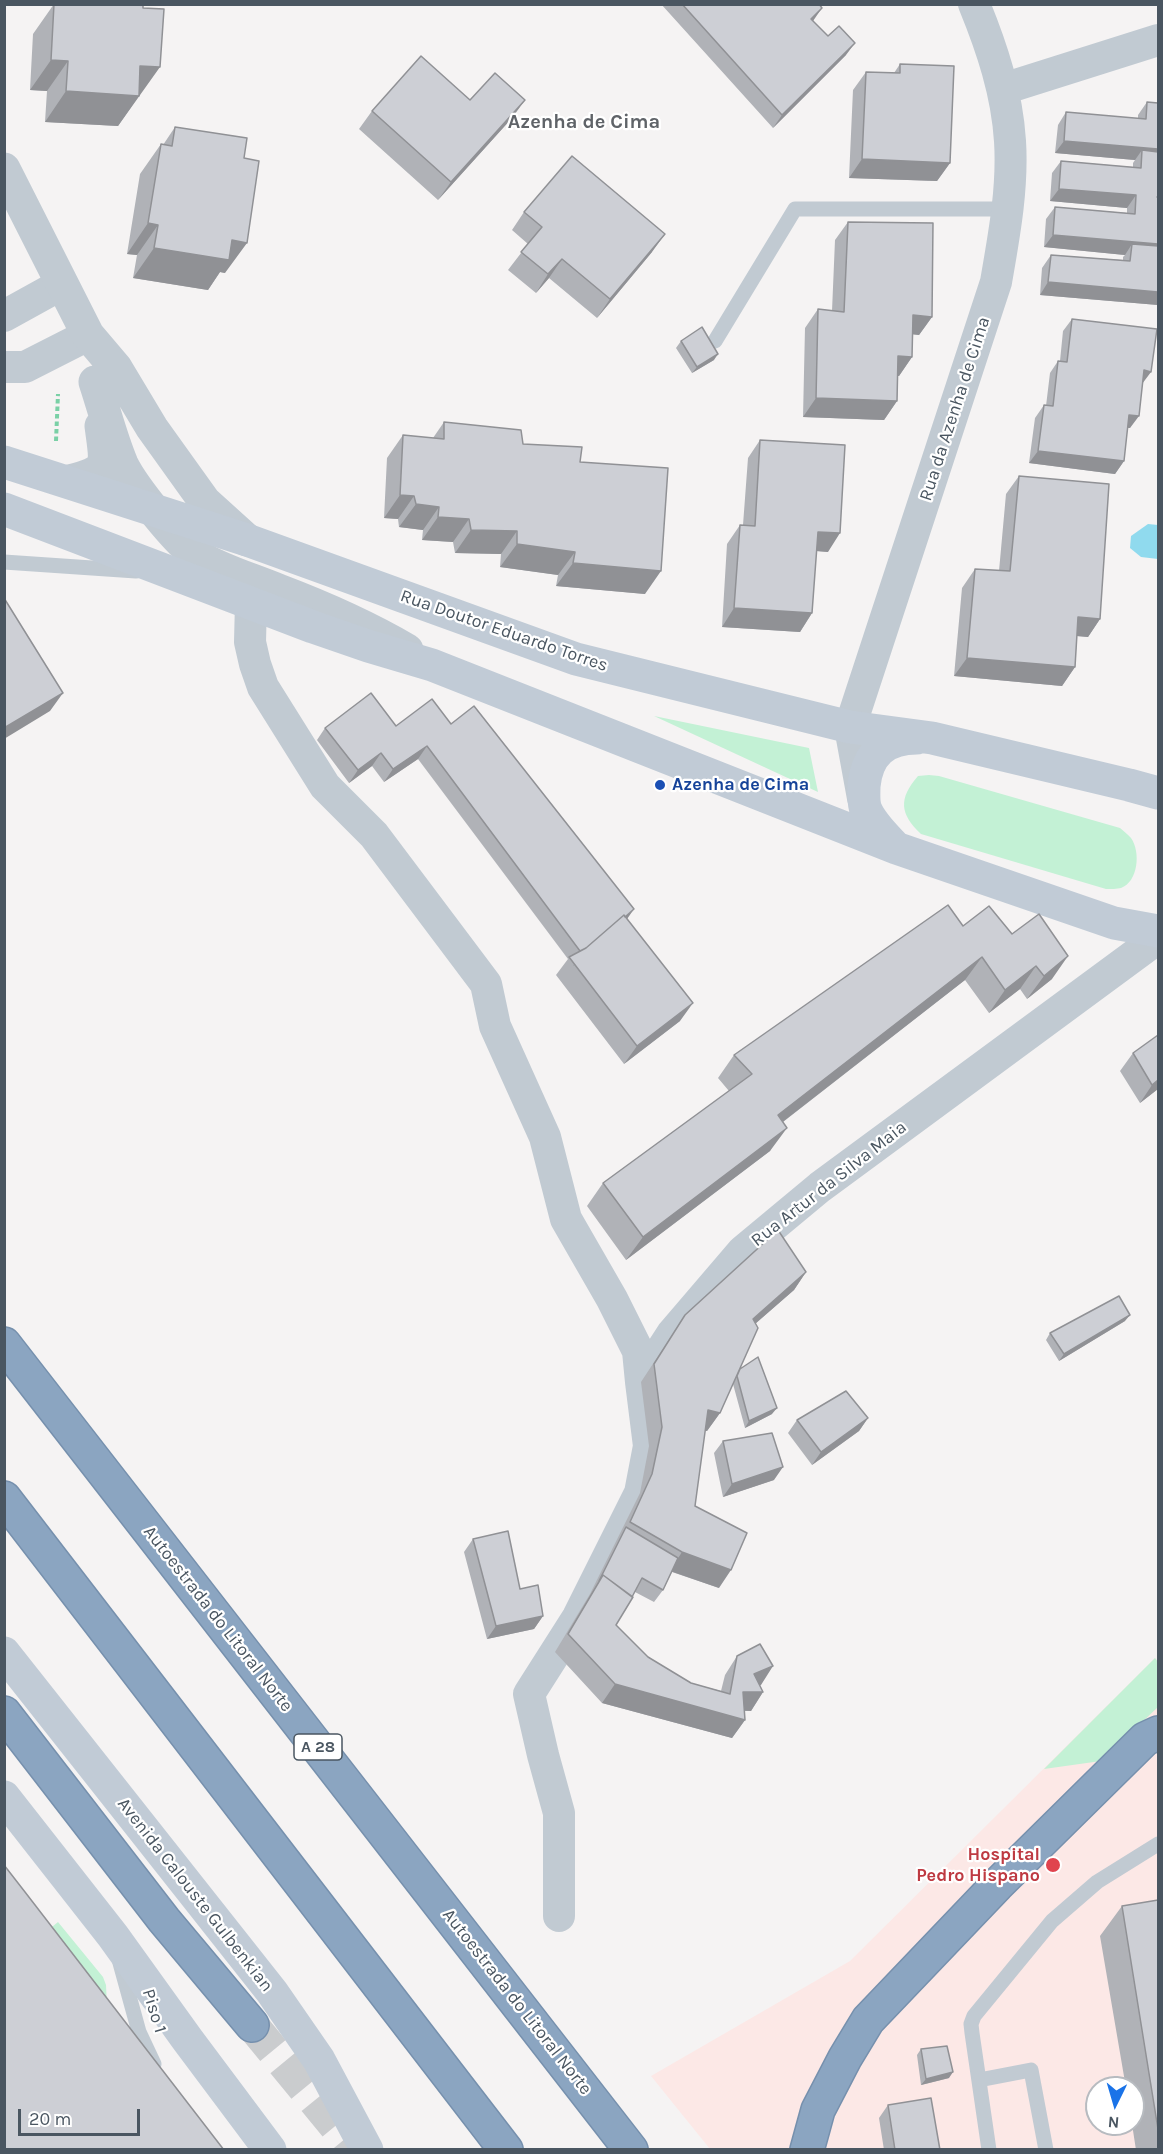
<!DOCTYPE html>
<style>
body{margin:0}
#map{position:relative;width:1163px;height:2154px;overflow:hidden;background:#f5f3f3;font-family:Karla,sans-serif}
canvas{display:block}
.frame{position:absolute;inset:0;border:6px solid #4a5661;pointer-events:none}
.north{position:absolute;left:1085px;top:2076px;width:60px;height:60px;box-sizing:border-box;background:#fff;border:2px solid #b7bbc0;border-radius:50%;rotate:185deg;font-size:16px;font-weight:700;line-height:24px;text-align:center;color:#4a5661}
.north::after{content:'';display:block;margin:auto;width:21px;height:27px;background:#1a73e8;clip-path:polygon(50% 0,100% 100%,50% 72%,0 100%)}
.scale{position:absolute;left:18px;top:2109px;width:122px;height:27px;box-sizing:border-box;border:3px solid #4a5661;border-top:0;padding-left:8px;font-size:18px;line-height:21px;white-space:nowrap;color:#4a5661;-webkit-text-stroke:4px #fff;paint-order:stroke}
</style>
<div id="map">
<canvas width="1163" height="2154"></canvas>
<div class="frame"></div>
<div class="north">N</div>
<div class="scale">20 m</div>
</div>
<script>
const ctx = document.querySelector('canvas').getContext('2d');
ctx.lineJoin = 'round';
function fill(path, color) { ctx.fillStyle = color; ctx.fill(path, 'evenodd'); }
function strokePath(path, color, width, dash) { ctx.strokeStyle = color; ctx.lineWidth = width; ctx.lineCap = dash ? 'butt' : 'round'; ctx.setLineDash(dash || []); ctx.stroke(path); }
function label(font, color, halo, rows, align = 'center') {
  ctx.font = font + ' Karla,sans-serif'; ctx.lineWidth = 4.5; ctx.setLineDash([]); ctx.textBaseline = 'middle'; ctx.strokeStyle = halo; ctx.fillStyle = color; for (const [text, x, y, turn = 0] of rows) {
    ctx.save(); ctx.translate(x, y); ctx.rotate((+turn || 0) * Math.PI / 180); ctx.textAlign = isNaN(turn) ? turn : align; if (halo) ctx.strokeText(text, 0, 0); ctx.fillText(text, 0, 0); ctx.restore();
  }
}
const medical = new Path2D(`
 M1155,1658L1158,1662V2149H710L651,2076L850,1961ZM1097,2088H1133V2124H1097Z`);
const green = new Path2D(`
 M654,716L809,748L818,792Z
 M929,775L939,776L1120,828C1124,831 1128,835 1131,838C1141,852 1138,882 1121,888C1117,889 1111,889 1106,889L921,834C900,814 898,799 918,776Z
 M1155,1658L1158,1662V1707L1101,1761L1044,1769Z
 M58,1922L103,1977L106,1985L107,2006L36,1940Z`);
const water = new Path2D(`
 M1148,524L1158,525V559L1141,557L1130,548L1131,536Z`);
const motorwayTunnel = new Path2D(`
 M252,2025L355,2150`);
const path = new Path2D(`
 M56,441L58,394`);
const service = new Path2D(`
 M715,341L795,209H1007
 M4,562L136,571
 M120,1963L139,2032L154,2064
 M979,2080L1031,2070L1046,2150
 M989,2150L972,2033L971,2024L974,2016L1052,1921L1097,1882L1158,1844`);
const minor = new Path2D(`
 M1003,89L1158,40
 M4,316L62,284
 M4,367H25L88,335
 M251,602L250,642L255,664L263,687L325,786L374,835L486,984L495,1026L545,1137L566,1219L612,1299L638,1351L641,1382
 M863,798L850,727L996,282C1004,236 1013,188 1010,141C1007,93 992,48 974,4
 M559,1916V1813L543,1755L529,1694L578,1617L640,1493L649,1446L641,1382L672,1334L743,1251L820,1187L1158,938`);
const tertiary = new Path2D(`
 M4,169L88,335L116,368L152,428L205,502L247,540
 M95,382C104,409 111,438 122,464C132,485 179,545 198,556C222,571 252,579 278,590C323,607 366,626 407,650
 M69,481C111,471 106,465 101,426`);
const secondary = new Path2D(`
 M4,462L247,540L576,659L850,727L932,738L1129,785L1158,793
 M4,509L313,627L368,646L432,665L896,848L1114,923L1158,931
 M895,847C884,835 872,824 866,810C863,803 864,793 864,786C867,754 885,738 917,738
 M4,1653L272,1992L319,2060L367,2150
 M4,1797L113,1936L187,2039L270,2150`);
const motorway = new Path2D(`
 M4,1344L631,2150
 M4,1498L506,2150
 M4,1713L164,1920L252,2025
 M807,2150L818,2110L845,2058L868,2020L997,1885L1145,1739L1158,1733`);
const wall = new Path2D(`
 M54,4H143L139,97H138L118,126L45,122L47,91L30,90L33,34Z
 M661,4H819L813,21L846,55L773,128Z
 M900,64L950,163L937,181L849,178L853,90L866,72L894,73Z
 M470,100L512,118L438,200L359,129L372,111Z
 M1147,102L1158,305L1040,295L1042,268L1051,255L1123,260V257L1125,255L1044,247L1046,219L1055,207L1127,213V208L1050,201L1052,173L1061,161L1133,167V163L1135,160L1055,153L1058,125L1066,112L1138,119V115Z
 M175,127L225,273L220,272L208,290L133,278L137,255L127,254L140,174L161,144L163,145Z
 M524,212L652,252L597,318L549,278L536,293L508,270L528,244L512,230Z
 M848,222L932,317L919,335L912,334V357L899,376H898L897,401L884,420L803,417L805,328L818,309L832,311L835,240Z
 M1072,319L1142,384L1130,428H1127L1124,461L1115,474L1029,463L1035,418L1044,405L1046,406L1050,373L1058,361H1060L1063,331Z
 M681,341L714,360L692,373L676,348Z
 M444,422L523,444L580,462L645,594L556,586L558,575L500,567L501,554L455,553L453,542L422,540L423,530L399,527L398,519L384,518L387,458L403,435L433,438Z
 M760,440L828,552L816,551L812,613L800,632L722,627L727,544L740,525H743L748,458Z
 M1019,476L1100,619L1088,637L1077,636L1075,667L1062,686L954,676L962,588L975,569L999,571L1006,494Z
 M451,724L627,919L680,1021L624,1064L556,975L568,959L418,759L384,782L372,766L349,783L317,740L325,728Z
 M963,926L1012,934L1052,979L1027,999L1020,989L989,1013L965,980L783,1122L770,1151L626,1260L587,1206L603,1183L729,1091L718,1078L734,1055Z
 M1133,1053L1158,1089L1140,1103L1120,1071Z
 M806,1272L794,1290L755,1324L740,1369L772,1414L745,1428L733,1384L720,1413L707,1431H705L695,1506L719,1588L672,1572L663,1590L654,1602L635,1592L616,1625L648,1657L691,1683L721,1691L725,1675L737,1656L761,1685H760L763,1692L751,1711H744L745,1720L732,1738L602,1703L555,1652L590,1594L640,1493L649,1446L641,1382L685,1315Z
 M1125,1321L1059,1361L1046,1340L1050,1333Z
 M868,1418L859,1431L812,1465L788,1433L797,1420Z
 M723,1441L774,1480L723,1497L714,1453Z
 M473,1539L520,1589L543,1616L534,1629L487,1639L464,1552Z
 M1158,1900V2150H1136L1132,2124H1133V2088H1126L1100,1936L1122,1906Z
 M921,2049L949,2078L921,2085L917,2055Z
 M888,2105L940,2150H884L879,2118Z`);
const shadedWall = new Path2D(`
 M822,8L813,21L811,19Z
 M855,43L846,55L773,128L782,115Z
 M51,60L68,61L47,91L30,90Z
 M140,66L160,67L118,126L45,122L66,91Z
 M525,100L512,118L438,200L451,182Z
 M1064,141L1158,149V162L1142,150L1135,160L1055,153Z
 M862,159L950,163L937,181L849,178Z
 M1059,189L1136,195L1127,208L1050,201Z
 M148,223L158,225L137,255L127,254Z
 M665,234L652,252L597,318L610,299Z
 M1053,235L1158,244V257L1132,244L1125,255L1044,247Z
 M232,240L247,243L225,273L220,272L208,290L133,278L154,248Z
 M562,259L549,278L536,293L548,274Z
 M1048,282L1158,292V305L1040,295Z
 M913,315L932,317L919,335L900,333Z
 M718,354L714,360L692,373L697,367Z
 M898,356L912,357L899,376L885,375Z
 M1144,370L1151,372L1142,384Z
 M816,398L897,401L884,420L803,417Z
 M1129,415L1139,416L1130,428L1120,427Z
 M1038,451L1124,461L1115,474L1029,463Z
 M400,495L414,496L398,519L384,518Z
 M416,504L439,507L423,530L399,527Z
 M438,517L469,519L453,542L422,540Z
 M471,530L517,531L501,554L455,553Z
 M818,532L840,533L828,552L805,550Z
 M517,544L575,552L558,575L500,567Z
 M573,563L661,571L645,594L556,586Z
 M734,608L812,613L800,632L722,627Z
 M1078,617L1100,619L1088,637L1065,635Z
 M967,658L1075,667L1062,686L954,676Z
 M63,693L50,711L4,739V728Z
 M427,746L418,759L384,782L393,769Z
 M381,753L372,766L349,783L358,770Z
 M634,909L625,922L573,966L582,953Z
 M1068,956L1052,979L1027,999L1044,976Z
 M982,957L965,980L762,1138L778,1115Z
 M1036,966L1020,989L989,1013L1005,990Z
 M693,1003L680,1021L624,1064L637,1046Z
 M1158,1080V1089L1140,1103L1152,1085Z
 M787,1128L770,1151L626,1260L643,1237Z
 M806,1272L794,1290L740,1337L753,1319Z
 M1130,1315L1125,1321L1059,1361L1064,1354Z
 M777,1408L772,1414L745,1428L749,1421Z
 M708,1410L720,1413L707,1431L695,1429Z
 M868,1418L859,1431L812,1465L821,1452Z
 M783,1467L774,1480L723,1497L732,1484Z
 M682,1552L731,1570L719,1588L670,1571Z
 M543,1616L534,1629L487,1639L496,1626Z
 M773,1666L761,1685L741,1692L754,1674Z
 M615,1684L745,1720L732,1738L602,1703Z
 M743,1692H763L751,1711L730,1710Z
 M953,2072L949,2078L921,2085L926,2079Z`);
const building = new Path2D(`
 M54,4H143V8L164,9L160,67L140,66L139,96L66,91L68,61L51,60Z
 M682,4H819L822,8L811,19L828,36L839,26L855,43L782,115Z
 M421,56L470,100L495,73L525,100L451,182L372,111Z
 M900,64L954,66L950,163L862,159L866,72L900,73Z
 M1147,102L1158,103V149L1064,141L1066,112L1146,119Z
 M175,127L247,138L244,158L259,161L247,243L232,240L229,260L154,248L158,225L148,223L161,144L172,146Z
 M1142,150L1158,152V197H1157H1158V244L1053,235L1055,207L1135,214L1136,195L1059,189L1061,161L1141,168Z
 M572,156L665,234L610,299L562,259L548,274L521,252L542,227L524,212Z
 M848,222L933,223L932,317L913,315L912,357L898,356L897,401L816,398L818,309L844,312Z
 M1132,244L1158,246V292L1048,282L1051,255L1130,261Z
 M1072,319L1157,329L1151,372L1144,370L1139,416L1129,415L1124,461L1038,451L1044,405L1053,406L1058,361L1067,362Z
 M702,327L718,354L697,367L681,341Z
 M444,422L521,430L523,444L582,447L580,462L668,468L661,571L573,563L575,552L517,544V531L471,530L469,519L438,517L439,507L416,504L414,496L400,495L403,435L444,439Z
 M760,440L845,445L840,533L818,532L812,613L734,608L740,525L755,526Z
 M1019,476L1109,484L1100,619L1078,617L1075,667L967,658L975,569L1010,571Z
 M4,598L63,693L4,728Z
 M371,693L396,726L432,699L451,724L474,706L634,909L625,917L624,915L586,948L580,951L427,746L393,769L381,753L358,770L325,728Z
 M948,905L963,926L989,906L1012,934L1039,914L1068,956L1044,976L1036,966L1005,990L982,957L778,1115L787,1128L643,1237L603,1183L752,1074L734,1055Z
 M624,915L693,1003L637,1046L569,957L586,948Z
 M1158,1035V1080L1152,1085L1133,1053Z
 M778,1230L806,1272L753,1319L758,1328L720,1413L708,1410L695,1506L747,1533L731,1570L682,1552L630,1522L652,1474L662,1427L654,1364L685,1315Z
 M1119,1296L1130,1315L1064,1354L1050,1333Z
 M758,1357L777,1408L749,1421L737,1376L740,1369Z
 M846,1391L868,1418L821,1452L797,1420Z
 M772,1433L783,1467L732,1484L723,1441Z
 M626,1527L678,1558L663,1590L642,1578L632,1597L603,1575L599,1581Z
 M508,1531L520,1589L538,1585L543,1616L496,1626L473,1539Z
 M603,1575L633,1597L616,1625L648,1657L691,1683L730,1694L737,1656L760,1644L773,1666L754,1674L763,1692H743L745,1720L615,1684L568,1634Z
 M4,1865L25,1892L224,2150H4Z
 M1158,1900V2129L1122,1906Z
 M947,2046L953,2072L926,2079L921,2049Z
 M931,2098L940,2150H895L888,2105Z`);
const markers = [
 [660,785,6,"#1a4fb4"],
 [1053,1865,8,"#e0444e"]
];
const shields = [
 [318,1747,48]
];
const shieldNames = [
 ["A 28",318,1747]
];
const streetNames = [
 ["Rua da Azenha de Cima",955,409,-72],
 ["Rua Doutor Eduardo Torres",504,631,19],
 ["Rua Artur da Silva Maia",829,1184,-38],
 ["Autoestrada do Litoral Norte",218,1619,52],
 ["Avenida Calouste Gulbenkian",195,1895,52],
 ["Autoestrada do Litoral Norte",517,2002,52],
 ["Piso 1",154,2011,73]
];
const transitNames = [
 ["Azenha de Cima",672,785]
];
const healthNames = [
 ["Hospital",1040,1855],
 ["Pedro Hispano",1040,1876]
];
const neighbourhoodNames = [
 ["Azenha de Cima",584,122]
];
fill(medical, '#fce8e6');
fill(green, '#c3f1d5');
fill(water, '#90daee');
strokePath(motorwayTunnel, '#caccce', 33, [33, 16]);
strokePath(motorway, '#7690ad', 36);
strokePath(path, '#7ad0a6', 4, [4.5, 3]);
strokePath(service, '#c1cad2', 15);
strokePath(minor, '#c1cad2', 32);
strokePath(tertiary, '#c1cad2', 33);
strokePath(secondary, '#c1cbd6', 33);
strokePath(motorway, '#8ba5c1', 33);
fill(wall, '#b0b2b7');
fill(shadedWall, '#909195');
fill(building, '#cdcfd5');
strokePath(building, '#909195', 1.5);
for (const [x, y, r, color] of markers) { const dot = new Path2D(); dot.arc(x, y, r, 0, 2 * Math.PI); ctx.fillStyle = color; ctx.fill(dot); strokePath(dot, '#fff', 2); }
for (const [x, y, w] of shields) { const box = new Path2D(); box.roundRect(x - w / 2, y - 13, w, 26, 4.5); ctx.fillStyle = '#fff'; ctx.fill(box); strokePath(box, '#4a5661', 1.5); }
label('bold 16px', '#4a5661', null, shieldNames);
label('18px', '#4a5661', '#fff', streetNames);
label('bold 18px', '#164399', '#fff', transitNames, 'left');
label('bold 18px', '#be3a42', '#fff', healthNames, 'right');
label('bold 20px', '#5f6368', '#fff', neighbourhoodNames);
</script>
